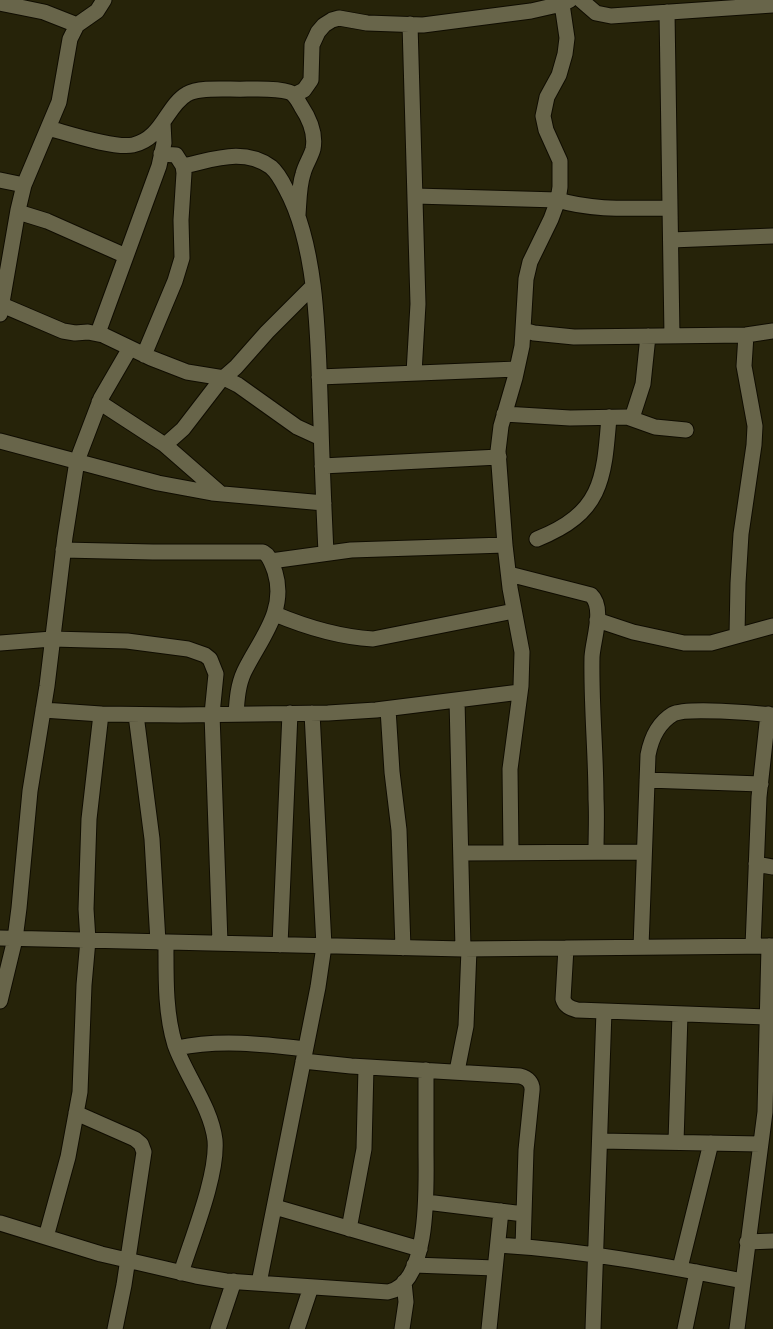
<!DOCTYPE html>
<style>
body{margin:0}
canvas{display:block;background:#262309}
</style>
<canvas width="773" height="1329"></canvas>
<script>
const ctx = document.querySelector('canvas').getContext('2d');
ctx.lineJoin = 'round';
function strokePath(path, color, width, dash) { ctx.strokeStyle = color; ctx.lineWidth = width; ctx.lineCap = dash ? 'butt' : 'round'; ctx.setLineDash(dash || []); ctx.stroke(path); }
const minor = new Path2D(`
 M581,0L596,13L611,16L773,5
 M0,3L44,12L77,25
 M667,12L672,336
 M410,24L418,304L414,373
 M294,95L304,90L311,80L312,45L318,32L324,25L332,20L339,18L367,23L423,25L531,11L562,4L570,0
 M48,128C67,133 114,149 133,145C163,138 166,106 187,94C200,86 231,90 247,89C260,89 277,88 289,92C295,94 298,101 301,106C309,118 316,134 313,149C311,157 305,165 303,174C299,186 299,202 298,215
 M183,166C213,160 243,147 271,167C278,173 282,181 286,189C320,251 318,354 321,424C322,467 324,510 326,553
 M0,180L24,185
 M415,196L558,200C594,211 633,208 670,208
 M18,212L47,221L126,256
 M671,240L773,236
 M2,305L63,331L75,333L88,332L103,335L151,358L187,372L224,378L238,385L297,427L321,438
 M0,314L18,210L24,185L59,102L70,39L77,25L97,11L104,0
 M523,330L534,333L574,337L746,335L773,331
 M98,333L159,166L164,143L163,123
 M144,355L175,281L182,258L181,220L184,173L183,166L176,155L161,154
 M319,377L517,369
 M99,402L165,445L220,493
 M504,414L570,418L627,417L655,427L686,430
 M632,418L643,384L648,336
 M0,441L158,483L212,493L324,503
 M165,445L183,429L220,381L236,367L267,332L313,286
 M322,466L499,457
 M537,539C602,513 604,480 609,417
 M63,550L153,552H263L267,555C271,560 273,566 275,572C287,611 260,639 244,672C238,685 237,699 236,714
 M271,561L351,550L505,545
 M509,574L591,595C605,608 593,639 592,657C591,705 596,752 596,799C597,816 596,834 596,852
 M275,614C306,627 340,637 373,639L514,611
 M597,620L633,632L684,643H711L773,626
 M737,635L738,583L741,534L754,445L755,426L744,366L746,335
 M0,643L52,639L127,641L188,649L205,655L210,659L216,674L212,714L220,943
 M457,700L463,949
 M388,709L392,772L399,830L403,948
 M43,710L101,714L180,715L328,713L376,710L520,692
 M136,715L152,839L158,942
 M647,780L761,784
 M511,852L510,769L521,686L522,652L510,588L505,545L498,451L501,426L515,378L522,346L526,279L530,262L551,219L558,200L560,187V161L546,130L543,116L547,97L559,75L565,54L567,38L562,4
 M461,853L644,852
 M756,864L773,867
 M0,938L463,949L773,946
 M166,942C166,976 165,1013 175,1045C186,1076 211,1107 215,1140C218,1175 192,1238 181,1273
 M280,945L290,713
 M753,946L759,797L768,714
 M641,947L648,755C651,739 658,723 673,714C686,707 755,713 773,715
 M566,948L563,999C565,1006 570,1008 577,1010L767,1017
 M0,1001L15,939L19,908L30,791L47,686L65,537L77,461L101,398L130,348
 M177,1048C219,1039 263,1044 305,1049
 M303,1061L351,1066L520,1076C528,1078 533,1083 532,1091L526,1150L523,1247
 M457,1071L466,1026L469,949
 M76,1113L135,1139L141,1144L144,1152L124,1285L115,1329
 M600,1141L760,1144
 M676,1142L680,1014
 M426,1202L524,1214
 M275,1207L420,1249
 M0,1223L101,1254L196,1276L226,1281L388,1292C431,1284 426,1182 426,1150C426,1123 426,1096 426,1070
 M349,1229L364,1149L366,1067
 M46,1237L68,1157L80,1092L84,985L88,940L86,909L89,819L101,714
 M747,1242L773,1241
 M498,1245C581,1250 661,1265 743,1281
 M414,1265L495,1268
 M680,1268L711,1143
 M259,1283L318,987L324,946L312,713
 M218,1329L234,1281
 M297,1329L311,1287
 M402,1329L406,1302L404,1282
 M489,1329L501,1211
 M593,1329L604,1011
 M685,1329L697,1272
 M737,1329L765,1112L769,946`);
strokePath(minor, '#0f0c00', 17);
strokePath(minor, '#68654a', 15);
</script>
